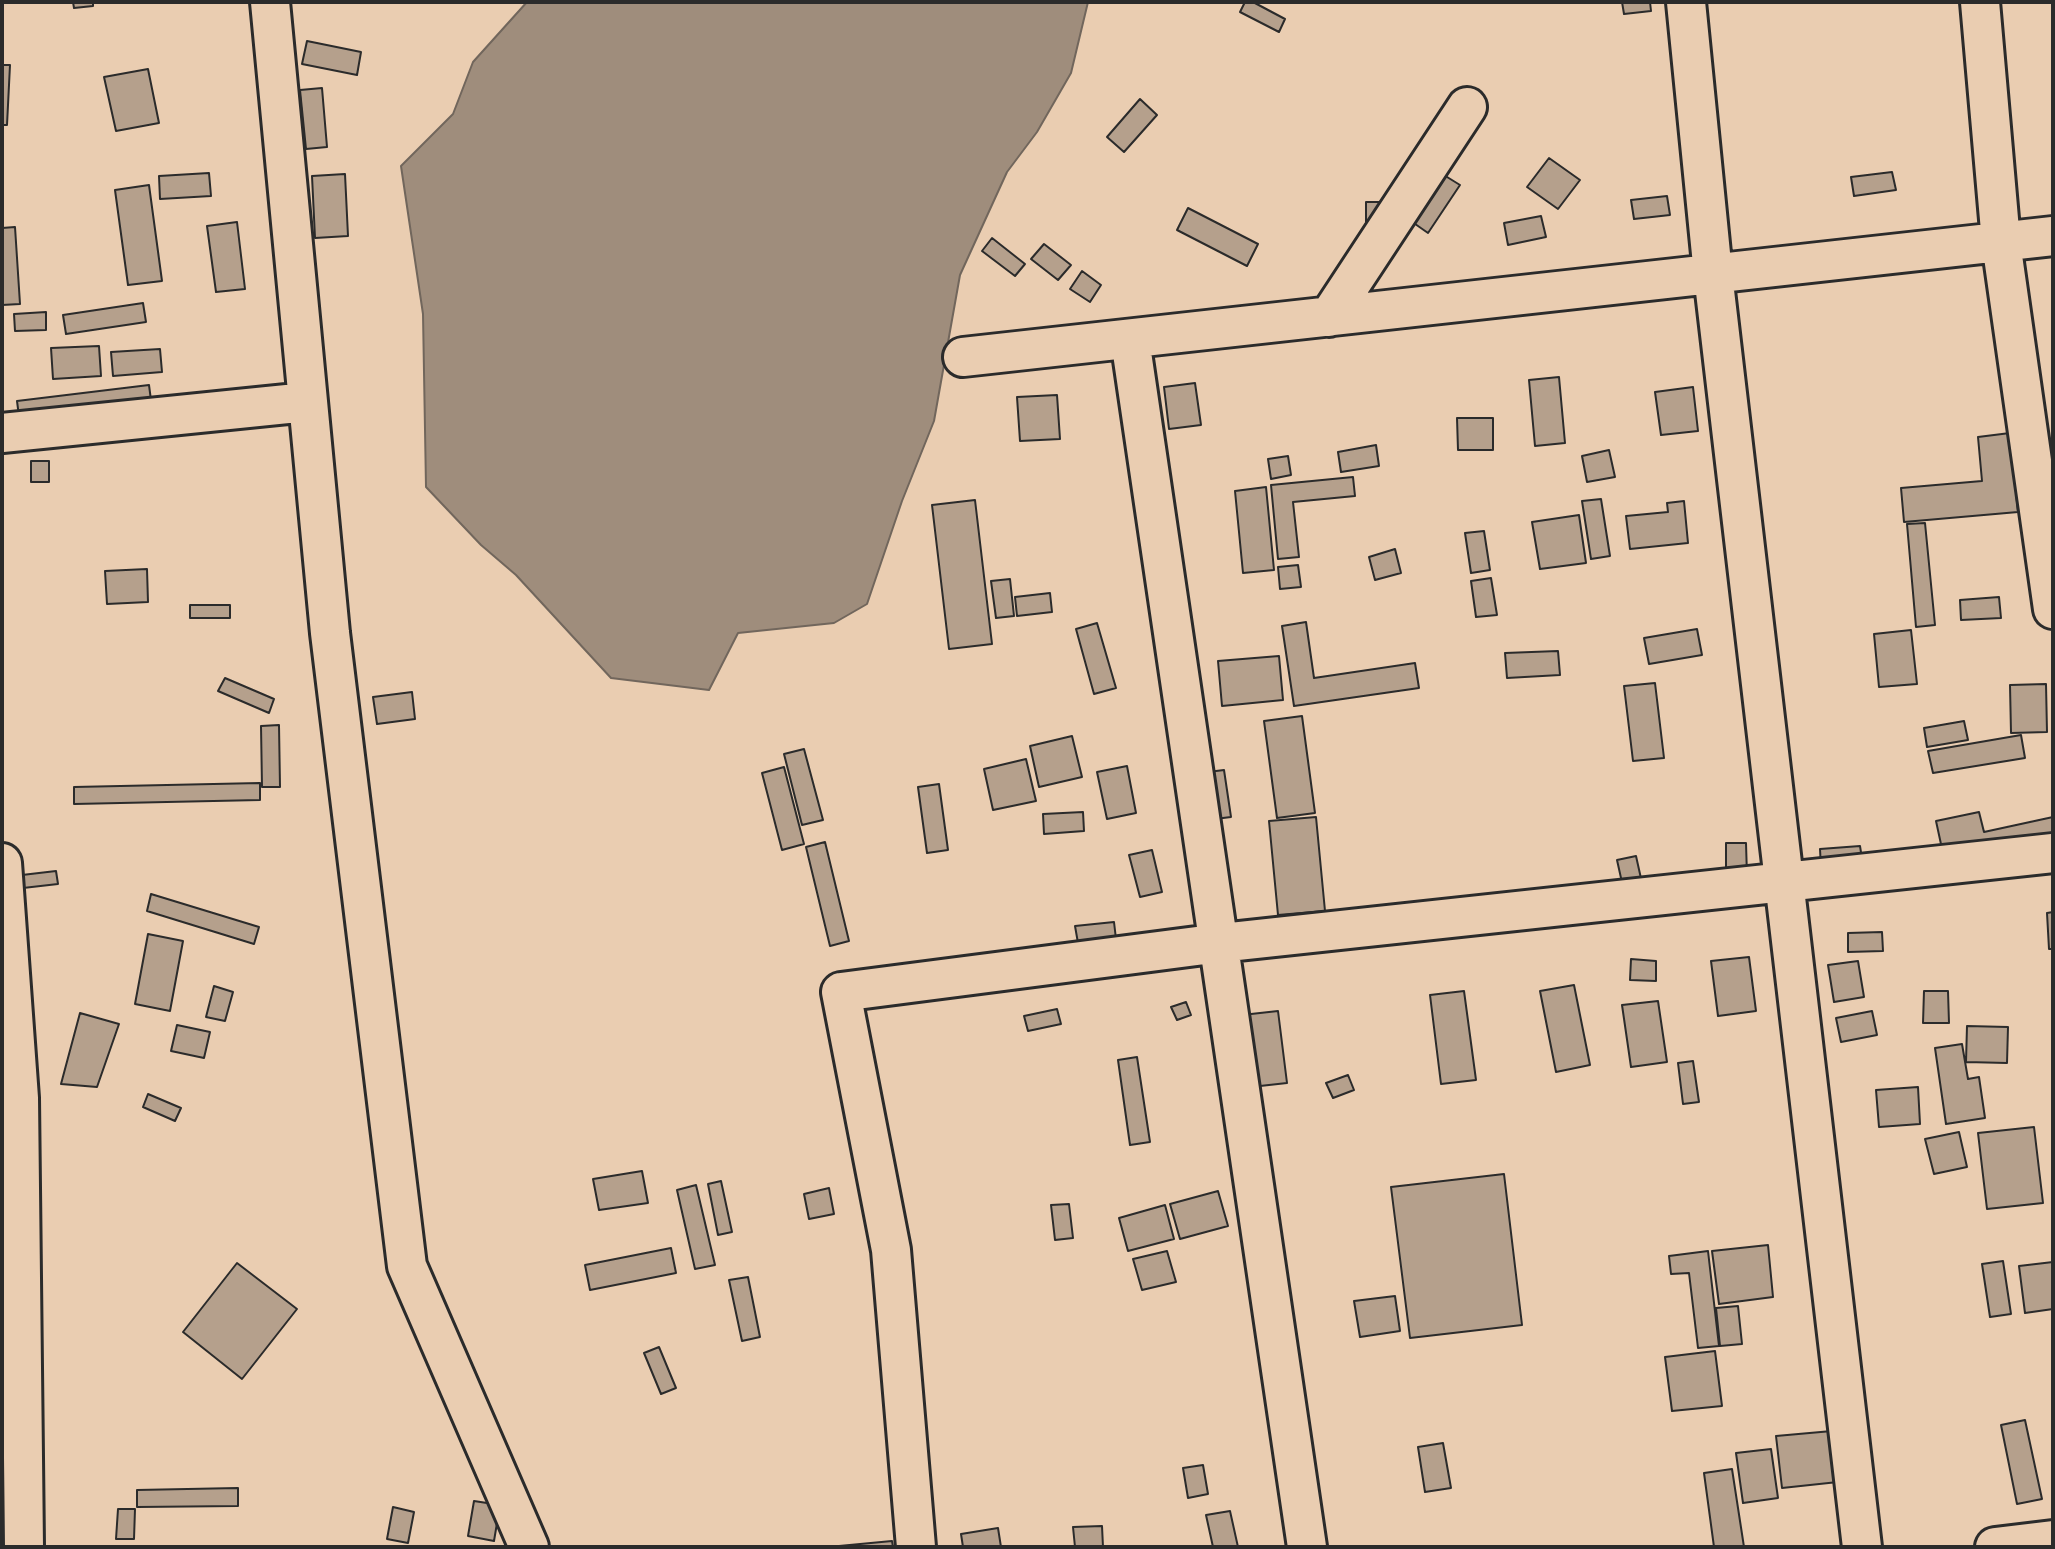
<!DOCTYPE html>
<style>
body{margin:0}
#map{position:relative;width:2055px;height:1549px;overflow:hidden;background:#eacdb1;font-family:Mali,sans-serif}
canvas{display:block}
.frame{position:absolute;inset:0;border:4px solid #2b2b2b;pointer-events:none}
</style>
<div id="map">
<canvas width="2055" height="1549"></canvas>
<div class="frame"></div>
</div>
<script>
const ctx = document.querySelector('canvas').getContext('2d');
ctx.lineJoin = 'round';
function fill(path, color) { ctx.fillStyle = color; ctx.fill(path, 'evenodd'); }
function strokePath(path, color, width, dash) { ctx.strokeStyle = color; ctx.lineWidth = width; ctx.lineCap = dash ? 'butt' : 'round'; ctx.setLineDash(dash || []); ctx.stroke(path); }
const water = new Path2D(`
 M527,2H1088L1071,73L1037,132L1007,172L960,275L934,421L902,501L867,604L834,623L738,633L709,690L611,678L516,575L481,545L426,487L423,314L401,166L453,114L473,62Z`);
const building = new Path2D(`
 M73,2H93V6L74,8Z
 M1245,2H1253L1285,19L1279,32L1240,12Z
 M1622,2H1650L1651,11L1624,14Z
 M307,41L361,52L357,75L302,64Z
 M2,65H10L7,125H2Z
 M148,69L159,123L116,131L104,77Z
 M322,88L327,147L306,149L300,90Z
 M1140,99L1157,115L1124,152L1107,137Z
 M1549,158L1580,180L1558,209L1527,187Z
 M1439,172L1460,185L1428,233L1408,219Z
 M1892,172L1896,190L1854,196L1851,177Z
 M209,173L211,196L160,199L159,176Z
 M345,174L348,236L315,238L312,176Z
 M149,185L162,281L128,285L115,190Z
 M1667,196L1670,215L1634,219L1631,200Z
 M1366,202H1380V228L1366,229Z
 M1188,208L1258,244L1247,266L1177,230Z
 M1541,216L1546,237L1508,245L1504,223Z
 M237,222L245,289L216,292L207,226Z
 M15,227L20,304L2,305V228Z
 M992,238L1025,264L1015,276L982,251Z
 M1044,244L1071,265L1058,280L1031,259Z
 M1082,271L1101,285L1090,302L1070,289Z
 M143,303L146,322L66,334L63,315Z
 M46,312V330L15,331L14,314Z
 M99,346L101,376L53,379L51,348Z
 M160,349L162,372L113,376L111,352Z
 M1559,377L1565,443L1535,446L1529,380Z
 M1195,383L1201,425L1169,429L1164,387Z
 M149,385L152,408L20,424L17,401Z
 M1693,387L1698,431L1661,435L1655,392Z
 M1057,395L1060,439L1020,441L1017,397Z
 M1457,418H1493V450H1458Z
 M2010,433L2018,512L1904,522L1901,488L1982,481L1978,437Z
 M1376,445L1379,466L1341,472L1338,452Z
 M1609,450L1615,477L1587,482L1582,456Z
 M1288,456L1291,475L1271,479L1268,459Z
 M31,461H49V482H31Z
 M1353,477L1355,496L1293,502L1299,557L1278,559L1271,485Z
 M1266,487L1274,570L1243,573L1235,491Z
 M1601,499L1610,556L1591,559L1582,501Z
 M975,500L992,644L949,649L932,505Z
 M1684,501L1688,543L1630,549L1626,516L1668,512L1667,503Z
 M1579,515L1586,563L1540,569L1532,522Z
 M1925,523L1935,625L1916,627L1907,524Z
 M1484,531L1490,570L1471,573L1465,533Z
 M1395,549L1401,573L1375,580L1369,557Z
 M1298,565L1301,587L1280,589L1278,567Z
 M147,569L148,602L107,604L105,571Z
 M1491,578L1497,615L1476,617L1471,581Z
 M1010,579L1014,616L996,618L991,581Z
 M1050,593L1052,612L1017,616L1015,597Z
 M1999,597L2001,618L1961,620L1960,600Z
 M190,605H230V618H190Z
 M1306,622L1314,678L1415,663L1419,688L1294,706L1282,626Z
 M1097,623L1116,688L1094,694L1076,629Z
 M1697,629L1702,655L1649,664L1644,638Z
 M1911,630L1917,684L1879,687L1874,634Z
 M1558,651L1560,675L1507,678L1505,653Z
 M1279,656L1283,700L1222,706L1218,661Z
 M225,678L274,699L269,713L218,691Z
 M1655,683L1664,758L1633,761L1624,686Z
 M2046,684L2047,732L2011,733L2010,685Z
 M412,692L415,719L377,724L373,697Z
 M1302,716L1315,813L1277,818L1264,721Z
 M1964,721L1968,740L1927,747L1924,728Z
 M279,725L280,787H262L261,726Z
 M2021,735L2025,758L1933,773L1928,751Z
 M1072,736L1082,777L1039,787L1030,746Z
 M804,749L823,820L802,825L784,754Z
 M1026,759L1036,801L993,810L984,769Z
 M1127,766L1136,813L1107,819L1097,772Z
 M784,767L804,844L782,850L762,773Z
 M1224,770L1231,817L1215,819L1208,772Z
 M260,783V800L74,804V787Z
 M939,784L948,850L927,853L918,787Z
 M1083,812L1084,831L1044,834L1043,814Z
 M1979,812L1984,832L2053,817V835L1944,858L1936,821Z
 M1316,817L1325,911L1278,915L1269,821Z
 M825,842L849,941L830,946L806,847Z
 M1726,843H1746L1747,876L1726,877Z
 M1860,846L1863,865L1821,868L1820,849Z
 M1152,850L1162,892L1140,897L1129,855Z
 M1636,856L1642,883L1623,887L1617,860Z
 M56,871L58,884L23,888L22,875Z
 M151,894L259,927L254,944L147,911Z
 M2053,912V949H2049L2047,913Z
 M1114,922L1116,939L1078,943L1075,926Z
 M1882,932L1883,951L1848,952V933Z
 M148,934L183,941L170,1011L135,1004Z
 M1749,957L1756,1011L1718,1016L1711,961Z
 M1631,959L1656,961V981L1630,980Z
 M1858,961L1864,997L1834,1002L1828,965Z
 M1574,985L1590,1065L1556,1072L1540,991Z
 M214,986L233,992L225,1021L206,1017Z
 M1464,991L1476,1080L1441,1084L1430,995Z
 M1924,991H1948L1949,1023H1923Z
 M1658,1001L1667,1062L1631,1067L1622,1005Z
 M1186,1002L1191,1015L1177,1020L1171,1007Z
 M1057,1009L1061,1024L1028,1031L1024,1016Z
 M1278,1011L1287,1083L1251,1087L1242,1015Z
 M1872,1011L1877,1035L1841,1042L1836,1018Z
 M80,1013L119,1024L97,1087L61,1084Z
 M177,1025L210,1032L204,1058L171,1051Z
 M1967,1026L2008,1027L2007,1063L1966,1062Z
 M1962,1044L1968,1079L1979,1077L1985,1118L1946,1124L1935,1048Z
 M1137,1057L1150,1142L1130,1145L1118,1060Z
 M1693,1061L1699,1102L1683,1104L1678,1063Z
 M1348,1075L1354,1090L1333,1098L1326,1083Z
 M1918,1087L1920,1124L1879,1127L1876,1090Z
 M148,1094L181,1108L175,1121L143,1107Z
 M2034,1127L2043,1203L1987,1209L1978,1133Z
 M1959,1132L1967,1167L1934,1174L1925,1139Z
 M642,1171L648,1203L599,1210L593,1179Z
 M1504,1174L1522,1325L1410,1338L1391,1187Z
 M721,1181L732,1232L718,1235L708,1184Z
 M696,1185L715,1265L695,1269L677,1190Z
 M829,1188L834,1214L809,1219L804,1194Z
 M1218,1191L1228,1226L1180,1239L1170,1204Z
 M1069,1204L1073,1238L1055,1240L1051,1205Z
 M1165,1205L1174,1239L1128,1251L1119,1218Z
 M1768,1245L1773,1297L1719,1304L1712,1251Z
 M671,1248L676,1273L590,1290L585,1265Z
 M1167,1251L1176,1282L1142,1290L1133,1259Z
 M1708,1251L1719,1346L1698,1348L1689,1273L1671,1274L1669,1256Z
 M2003,1261L2011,1314L1990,1317L1982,1264Z
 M2053,1262V1309L2025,1313L2019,1266Z
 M237,1263L297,1309L242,1379L183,1332Z
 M748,1277L760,1337L742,1341L729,1280Z
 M1395,1296L1400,1331L1360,1337L1354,1301Z
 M1738,1306L1742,1344L1720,1346L1716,1308Z
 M659,1347L676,1388L661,1394L644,1353Z
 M1715,1351L1722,1406L1672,1411L1665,1357Z
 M2025,1420L2042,1499L2017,1504L2001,1425Z
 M1832,1431L1838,1482L1782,1488L1776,1436Z
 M1443,1443L1451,1488L1425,1492L1418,1447Z
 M1771,1449L1778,1498L1743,1503L1736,1453Z
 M1203,1465L1208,1494L1188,1498L1183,1468Z
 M1732,1469L1744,1547H1714L1704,1473Z
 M238,1488V1506L137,1507V1490Z
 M474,1501L500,1505L494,1541L468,1536Z
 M393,1507L414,1512L408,1543L387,1539Z
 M118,1509H135L134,1539H116Z
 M1230,1511L1238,1547H1213L1206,1515Z
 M1102,1526L1103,1547H1075L1073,1527Z
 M998,1528L1001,1547H963L961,1534Z
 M892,1541L893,1547L839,1546Z`);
const minor = new Path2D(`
 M270,2L330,633L407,1266L529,1547
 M1686,2L1713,274L1862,1547
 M1980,2L2001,242L2053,609
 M1329,317L1467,107
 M1130,339L1307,1547
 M963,357L2053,236
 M2,433L307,402
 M2,863L19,1098L24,1547
 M916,1547L891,1250L841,992L1220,943L2053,853
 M1995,1547L2053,1540`);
fill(water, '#9f8d7c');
strokePath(water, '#71665c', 2);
fill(building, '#b5a08c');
strokePath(building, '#2b2b2b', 2);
strokePath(minor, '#2b2b2b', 44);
strokePath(minor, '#eacdb1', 38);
</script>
